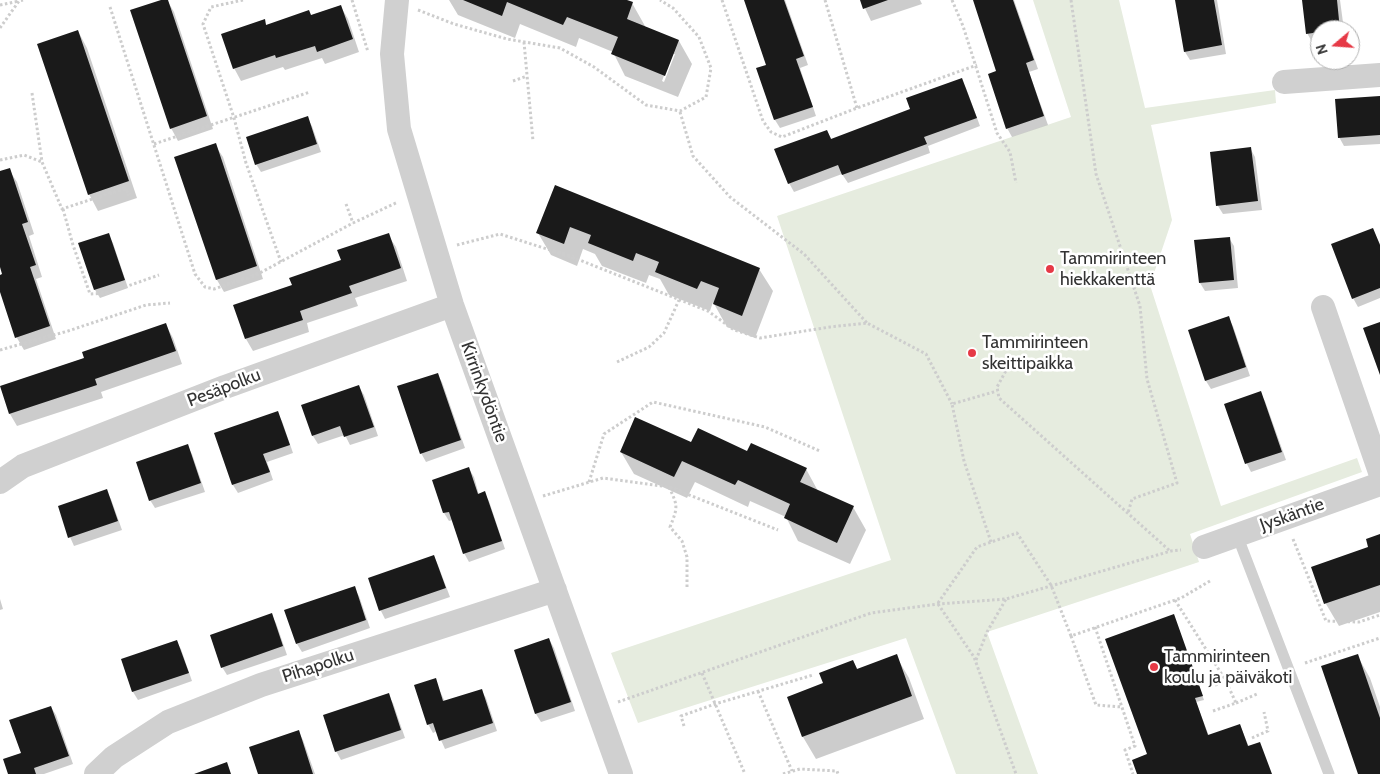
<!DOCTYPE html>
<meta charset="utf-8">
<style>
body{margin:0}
#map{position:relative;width:1380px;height:774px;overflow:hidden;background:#fff;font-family:Cabin,sans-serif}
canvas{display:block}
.north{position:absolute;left:1310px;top:20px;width:50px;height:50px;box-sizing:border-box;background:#fff;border:1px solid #adadad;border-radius:50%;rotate:252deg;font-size:14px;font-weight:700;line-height:20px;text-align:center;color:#333}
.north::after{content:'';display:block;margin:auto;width:18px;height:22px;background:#e63946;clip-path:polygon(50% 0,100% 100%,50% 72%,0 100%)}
</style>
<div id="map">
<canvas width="1380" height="774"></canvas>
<div class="north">N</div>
</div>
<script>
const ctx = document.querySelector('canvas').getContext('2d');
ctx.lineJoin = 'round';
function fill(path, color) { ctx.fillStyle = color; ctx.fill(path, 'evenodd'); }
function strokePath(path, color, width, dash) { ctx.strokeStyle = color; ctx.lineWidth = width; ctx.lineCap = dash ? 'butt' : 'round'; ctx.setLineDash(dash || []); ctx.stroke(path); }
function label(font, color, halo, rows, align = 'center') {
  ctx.font = font + ' Cabin,sans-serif'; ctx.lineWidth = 5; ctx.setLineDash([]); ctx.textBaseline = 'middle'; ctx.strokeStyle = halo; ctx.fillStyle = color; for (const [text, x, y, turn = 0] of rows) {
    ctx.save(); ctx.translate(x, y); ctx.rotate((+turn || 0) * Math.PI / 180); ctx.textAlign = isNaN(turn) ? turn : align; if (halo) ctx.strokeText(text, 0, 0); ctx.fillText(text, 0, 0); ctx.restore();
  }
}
const green = new Path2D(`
 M1033,0H1119L1145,108L1275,90L1276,103L1151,125L1172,220L1150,285L1221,506L1357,458L1362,472L1190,534L1199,562L987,632L1038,774H956L906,638L638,723L611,653L891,560L777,216L1071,117Z`);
const shadow = new Path2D(`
 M165,0H167L174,12L213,129L178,141L171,128Z
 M449,0H624L632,3L645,26V28L679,41L692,64L678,97L625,76L613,52L579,38L576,47L520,24L515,38L458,15ZM672,54H675L664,82L662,81Z
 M745,0H785L808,65L800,68L816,116L780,128L775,120L758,69L768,65Z
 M861,0H920L922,4L871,21Z
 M974,0H1014L1038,69L1029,72L1048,125L1012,137L1007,128L998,71Z
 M1176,0H1217L1226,54L1190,60L1185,52Z
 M1304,0H1340L1344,30H1320V41L1312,42L1307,33Z
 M341,7L348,19L359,52L325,64L322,58L285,70L283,67L241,81L234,68L264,21L267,26L312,16Z
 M78,31L87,48L137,198L98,211L89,194Z
 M961,79L966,88L980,126L928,146L930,153L848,183L842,174L794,192L789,183L827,131L832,140L912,110Z
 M1380,97V144L1344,146L1339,137Z
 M307,118L312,126L321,152L261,172L256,164Z
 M215,145L223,157L263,279L224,292L217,280Z
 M1250,148L1255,157L1262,210L1223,214L1218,206Z
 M9,170L17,182L34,234L29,236L42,277L36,279L56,339L24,350L17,338L0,289V276L4,275L0,263V173Z
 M556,187L759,269L773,291L755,338L727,327L713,302L710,311L669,295L660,279L649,275L646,283L602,266L595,254L583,249L577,266L551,255L538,233Z
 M1373,230L1380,244V298L1358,307L1353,298Z
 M108,234L113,243L128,288L100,298L95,290L80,244Z
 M388,235L396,247L407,281L355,298L358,306L307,323L309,332L253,351L246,339L342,261Z
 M1229,238L1234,246L1238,288L1205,291L1200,283Z
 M1228,318L1233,326L1250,376L1211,389L1206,381L1189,331Z
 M166,325L173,338L182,364L101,392L103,398L17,426L10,414L1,387L85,358Z
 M437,374L442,382L465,448L426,462L421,453Z
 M359,387L364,395L378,436L350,445L345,435L318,444L313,436Z
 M1260,393L1265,401L1286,460L1251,472L1247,464L1226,405Z
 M277,413L282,421L293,453L267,462L273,480L238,493L233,485Z
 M692,444L748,453L806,469L818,491L853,507L866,530L850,564L798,541L786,517L750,501L748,507L695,482L687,498L634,474L621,452Z
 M187,446L192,454L205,492L155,508L150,500Z
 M469,469L474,477L479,495L484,493L489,501L505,549L469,562L464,553L453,520L449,521L444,513L434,480Z
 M106,491L111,499L122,530L74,546L70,537Z
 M1380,536V612L1339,626L1326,604L1313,568L1370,548Z
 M434,556L438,565L450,597L385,619L381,611L369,579Z
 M354,588L359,596L370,628L302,652L297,644Z
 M0,599L3,609L0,610Z
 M271,615L276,623L287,655L227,675L222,667Z
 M1175,619L1204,700L1196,702L1209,736L1240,725L1249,747L1271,774H1139L1148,755Z
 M549,639L554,648L575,711L541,722L536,714L515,650Z
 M176,641L181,649L192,681L138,700L133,692L122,660Z
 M1357,655L1370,678L1380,707V774H1359Z
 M896,656L909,678L924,719L816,759L803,737L788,697L825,684L853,661L858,670Z
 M435,680L445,702L481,690L486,698L497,731L445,749L437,731L433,733L428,724Z
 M388,695L393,703L405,738L341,760L336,751Z
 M51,707L56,715L73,764L44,774H9Z
 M298,731L303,740L315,774H259Z`);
const building = new Path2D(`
 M161,0H168L207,116L170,129L130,10Z
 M463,0H627L633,2L627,19L679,40L665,76L611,54L618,37L567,17L563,25L507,2L502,16Z
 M744,0H784L804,56L796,59L813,107L774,120L756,68L766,65Z
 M860,0H888L863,9Z
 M973,0H1013L1034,60L1026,63L1044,116L1006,129L988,74L996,71Z
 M1175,0H1214L1222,45L1184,52Z
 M1302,0H1337L1340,30H1320V32L1306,34Z
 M341,5L353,39L317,52L315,46L276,58L275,55L233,69L221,34L265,19L266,25L309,10L311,15Z
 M78,30L129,181L88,195L37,44Z
 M962,78L977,118L924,137L927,144L842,175L838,165L788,184L774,149L827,130L831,139L910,109L906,98Z
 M1380,96V135L1338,138L1335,99Z
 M308,116L317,144L255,165L246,137Z
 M216,143L257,266L216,280L174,157Z
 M1251,147L1258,201L1216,206L1210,152Z
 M10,168L28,222L22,224L36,265L30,267L50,326L15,338L0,292V275L2,274L0,267V171Z
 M555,185L760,268L742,316L713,304L719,288L701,281L697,289L655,272L659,262L636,253L633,261L588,243L591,235L570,227L564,244L536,233Z
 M1373,228L1380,245V288L1352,299L1331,244Z
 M109,233L125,280L94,290L78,243Z
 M389,233L401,268L349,286L352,293L300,311L303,320L245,339L233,305L292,285L289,278L341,260L337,250Z
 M1230,237L1234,280L1199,283L1194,240Z
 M1229,316L1246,367L1205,381L1188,330Z
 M1380,322V375L1363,328Z
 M166,323L176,351L95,379L97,385L9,414L0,386L84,358L82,352Z
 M438,373L461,440L420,454L397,386Z
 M359,385L374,427L344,437L340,426L312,436L301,405Z
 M1261,391L1282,452L1245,464L1224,404Z
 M278,411L290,445L263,454L270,472L232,485L214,433Z
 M635,417L691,442L698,428L747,451L751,443L807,468L800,482L854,506L837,543L784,518L790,504L738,480L735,485L682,461L674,477L620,452Z
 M188,444L201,483L149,501L136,462Z
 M469,467L478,494L485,491L502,541L463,554L449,512L443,513L432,480Z
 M107,489L118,521L68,538L58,506Z
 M1380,534V585L1324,604L1311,567L1368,547L1366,539Z
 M434,555L446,588L379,611L368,578Z
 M355,586L366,620L296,644L284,610Z
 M272,613L283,646L221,668L210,635Z
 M1174,614L1203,696L1195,698L1208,735L1240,724L1248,746L1260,742L1272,774H1137L1132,760L1147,754L1105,639Z
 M549,638L571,702L535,714L514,650Z
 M177,640L189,673L132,692L121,659Z
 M897,654L912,696L802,737L787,697L823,683L819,673L853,660L857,669Z
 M1358,654L1380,718V774H1358L1321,666Z
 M436,678L443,701L482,689L493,723L439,741L433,723L427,725L414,685Z
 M389,693L401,730L335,752L323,715Z
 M51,706L69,756L34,768L36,774H8L3,759L21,753L9,720Z
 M299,730L313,774H258L249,747Z
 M227,762L231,774H194Z`);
const path = new Path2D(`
 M243,0L211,7L203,24L234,118L246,163L281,262
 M352,0L368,52
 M722,0L763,121L771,132L782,137L857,108L977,65
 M825,0L857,108
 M952,0L963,26L997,133L1010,152L1016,183
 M1071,0L1096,174L1140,306L1147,379L1177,483L1132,499L1128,513
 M0,5L19,1
 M110,7L195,274L205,287L214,289L256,275L353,223L398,202
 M418,10L454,24L507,39L560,48L594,67L646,105L680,111L706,97L711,68L699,37L673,8L660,0
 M0,28L19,1L23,0
 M524,42L533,141
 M513,81L527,76
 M32,93L42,162L62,209L126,188L129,195
 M680,112L693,156L730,197L804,254L867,323
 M154,144L310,92
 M0,160L24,155L42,162
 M346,204L353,223
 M63,209L73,245L90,294L108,293L159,275
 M457,245L500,234L572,257L708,311L734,330L760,338L830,327L867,323L926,354L952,404
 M0,350L68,331L146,305L170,303
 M1013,358L997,387L999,398L1170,551
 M617,362L649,347L664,333L679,300
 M589,482L604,434L653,402L765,427L820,451
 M669,487C678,506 678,507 670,527L682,541L687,557V587
 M543,496L603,478L669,487L778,530
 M1293,539L1326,621L1359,622L1380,615
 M991,542L964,461L952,404L997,391
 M1175,600L1226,681L1210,687
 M938,603L977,547L1017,533L1051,585L1071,636L1181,598L1210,581
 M938,604L974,657L1016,774
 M1095,627L1135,746L1125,750L1133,774
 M1071,636L1096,705L1122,707
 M976,660L987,632L1006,599
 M1305,663L1380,638
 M702,673L745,774
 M758,691L792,771
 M618,702L871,613L938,604L1006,599L1171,551L1181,550
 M1236,703L1257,694
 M1213,711L1236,703L1226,681
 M684,726L681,716L715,704L813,675
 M1252,738L1268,731L1264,712
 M783,774L800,769L837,771L838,774`);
const service = new Path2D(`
 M1237,535L1329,774`);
const minor = new Path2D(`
 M397,0L392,54L399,129L452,305L621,774
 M1284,82L1380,75
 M1323,307L1380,472
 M0,482L23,466L225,387L452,305
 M1204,547L1380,484
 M96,774L114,757L168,722L261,685L555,590`);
const markers = [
 [1050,269,5,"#e63946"],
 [972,353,5,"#e63946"],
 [1154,667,5,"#e63946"]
];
const poiNames = [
 ["Tammirinteen",1060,259],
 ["hiekkakenttä",1060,280],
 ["Tammirinteen",982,343],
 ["skeittipaikka",982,364],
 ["Tammirinteen",1164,657],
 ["koulu ja päiväkoti",1164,678]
];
const streetNames = [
 ["Pesäpolku",224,388,-21],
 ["Kirrinkydöntie",484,392,70],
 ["Jyskäntie",1292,515,-20],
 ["Pihapolku",318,666,-18]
];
fill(green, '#e6ecdf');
fill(shadow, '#0003');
fill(building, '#1a1a1a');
strokePath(path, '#cdcdcd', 3, [2.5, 2.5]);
strokePath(service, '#d0d0d0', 11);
strokePath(minor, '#d0d0d0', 24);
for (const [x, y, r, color] of markers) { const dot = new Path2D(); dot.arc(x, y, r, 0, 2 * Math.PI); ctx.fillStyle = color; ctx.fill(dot); strokePath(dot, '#fff', 2); }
label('18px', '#333', '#fff', poiNames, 'left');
label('18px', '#333', '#fff', streetNames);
</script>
